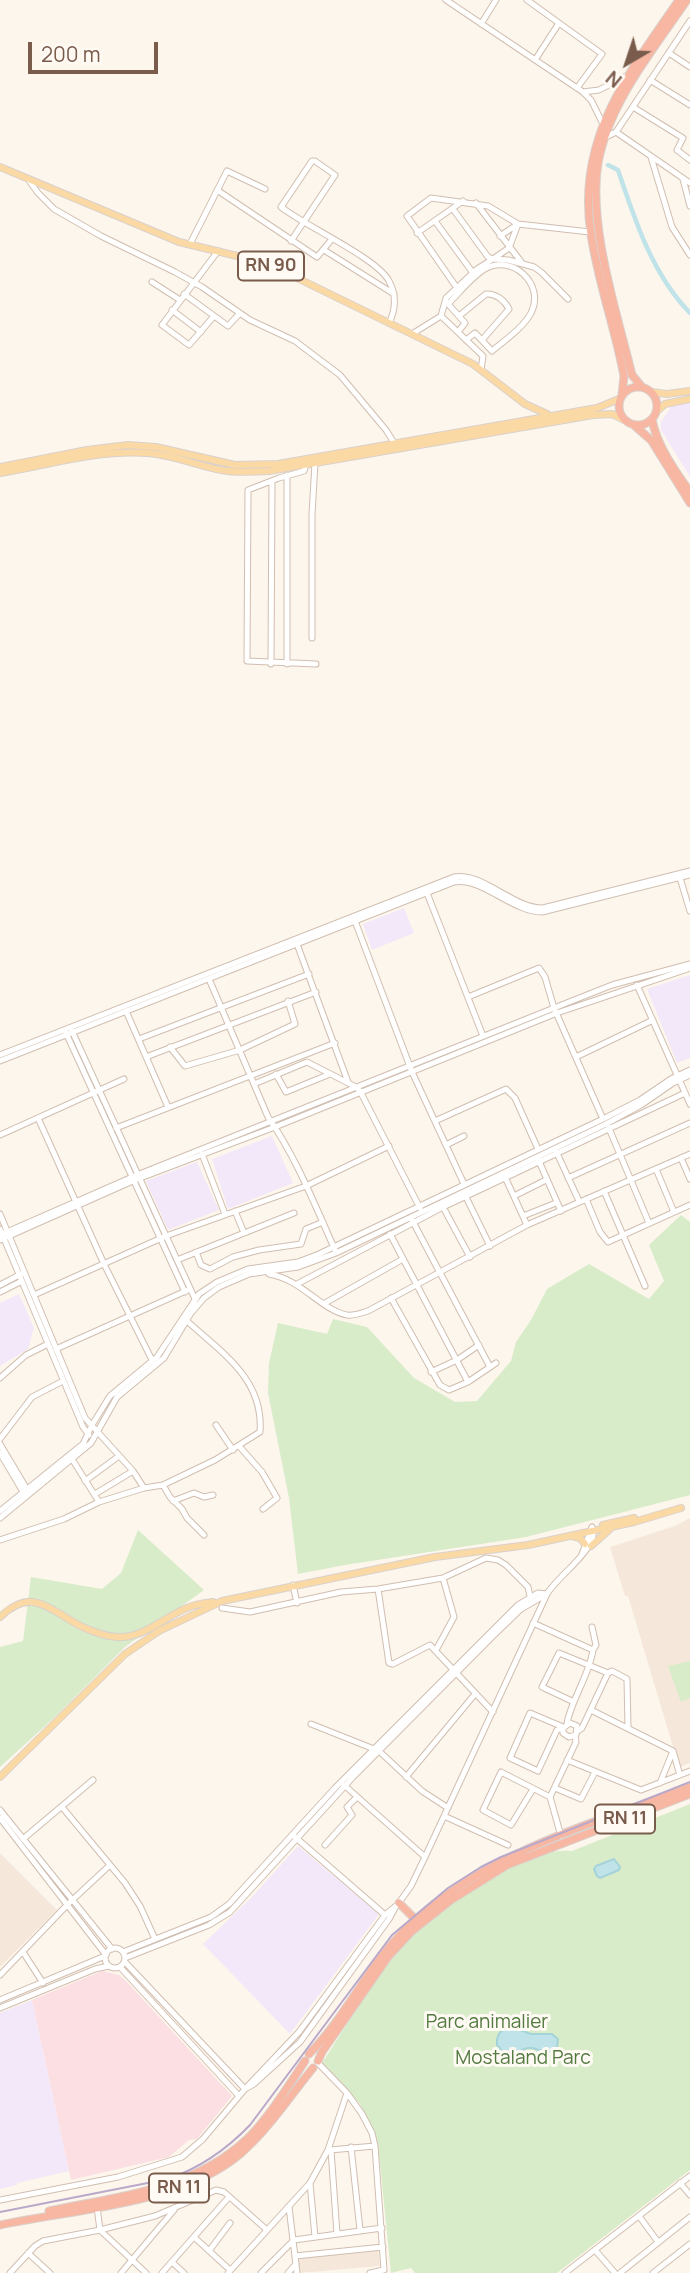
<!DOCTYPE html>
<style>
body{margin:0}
#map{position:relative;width:690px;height:2273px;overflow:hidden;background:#fdf6ec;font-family:Manrope,sans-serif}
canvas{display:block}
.north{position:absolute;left:592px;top:28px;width:70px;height:70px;-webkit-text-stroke:5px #fffaf3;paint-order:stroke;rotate:219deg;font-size:19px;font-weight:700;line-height:28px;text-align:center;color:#7a5c4d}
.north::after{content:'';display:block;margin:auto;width:24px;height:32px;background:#7a5c4d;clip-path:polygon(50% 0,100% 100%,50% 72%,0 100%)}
.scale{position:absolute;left:28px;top:42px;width:130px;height:32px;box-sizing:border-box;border:4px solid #7a5c4d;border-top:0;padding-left:9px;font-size:21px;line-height:24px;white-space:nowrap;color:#7a5c4d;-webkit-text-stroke:5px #fffaf3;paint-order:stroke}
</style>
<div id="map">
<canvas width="690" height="2273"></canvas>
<div class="north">N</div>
<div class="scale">200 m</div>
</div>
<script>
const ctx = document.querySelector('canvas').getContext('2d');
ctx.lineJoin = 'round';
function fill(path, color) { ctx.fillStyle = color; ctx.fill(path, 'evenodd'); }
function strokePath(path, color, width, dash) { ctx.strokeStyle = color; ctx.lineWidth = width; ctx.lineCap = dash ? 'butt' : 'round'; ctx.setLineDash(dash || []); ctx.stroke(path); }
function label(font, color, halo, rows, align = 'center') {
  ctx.font = font + ' Manrope,sans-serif'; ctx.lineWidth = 6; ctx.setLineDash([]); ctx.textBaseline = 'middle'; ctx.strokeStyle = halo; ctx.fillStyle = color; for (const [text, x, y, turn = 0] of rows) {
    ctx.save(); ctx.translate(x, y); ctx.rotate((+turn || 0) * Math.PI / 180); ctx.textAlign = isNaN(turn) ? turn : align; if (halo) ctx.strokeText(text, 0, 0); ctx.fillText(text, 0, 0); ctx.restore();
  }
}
const residential = new Path2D(`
 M690,1518V1763L679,1767L628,1596H625L610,1547L675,1526Z
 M0,1853L57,1910L0,1967Z
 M378,2249L380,2266L299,2273L297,2259Z`);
const education = new Path2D(`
 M690,403V477L661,430V422L672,405Z
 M404,908L414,933L372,950L363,924Z
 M690,975V1058L677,1063L647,989Z
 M272,1136L293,1183L228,1209L212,1159Z
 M197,1162L219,1210L168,1230L146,1181Z
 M19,1294L34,1328L28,1349L0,1366V1303Z
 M298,1846L379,1914L290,2034L203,1944L251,1898Z
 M32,2000L69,2171L17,2183V2185L0,2189V2013Z`);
const medical = new Path2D(`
 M102,1971L119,1975L125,1980L232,2096L197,2139L189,2140L169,2157L71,2180L32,2000Z`);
const green = new Path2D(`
 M681,1215L690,1222V1495L526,1537L345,1565L298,1574L289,1498L268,1393L269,1363L278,1323L327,1334L333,1319L367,1327L414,1378L455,1402L477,1401L511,1361L516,1342L531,1320L547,1289L589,1264L649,1299L664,1281L649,1245Z
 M138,1530L204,1590L125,1647L55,1717L0,1767V1647L23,1641L31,1577L102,1589L121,1573Z
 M690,1661V1698L681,1702L668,1666Z
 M690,1804V2170L557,2273H415L411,2268L391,2273L378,2144L360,2104L322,2063C346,2027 367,1988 395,1955C420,1924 454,1902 487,1881C512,1865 541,1848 572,1851Z`);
const water = new Path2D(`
 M614,1859L620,1867L619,1870L600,1878L597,1876L594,1869L596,1866Z
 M512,2027L531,2034H552L558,2039L557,2047L548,2053C530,2048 532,2044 514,2054L503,2052L497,2045C496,2033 502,2029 512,2027Z`);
const canal = new Path2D(`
 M608,165L618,170C635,220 652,274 690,313`);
const minor = new Path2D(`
 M446,0L583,92
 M527,0L602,54L577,88
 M481,24L496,0
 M669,53L690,67
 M535,60L559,23
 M650,80L690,105
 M633,107L683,138L677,150L690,160
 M603,124L591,100L583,92L599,90L628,75
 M616,132L690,183
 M606,137L616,132L690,21
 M651,157L672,227L690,255
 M28,179L38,193L54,209L101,236L175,272L202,287L250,320L295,341L340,375L386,430L396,446
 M683,179L690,206
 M217,190L317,257L332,239
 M476,203L522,263
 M453,209L488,257L493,259L509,248L518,224L488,206L431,198L407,216L457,288
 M435,221L473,273
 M417,233L463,201
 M500,236L518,224L590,232
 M291,241L335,175L315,161H312L281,207C305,226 377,258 389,281C397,296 396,309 389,323
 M190,244L227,171L265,189
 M324,250L394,294
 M152,282L180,300
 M184,294L228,326L240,313
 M172,310L201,332
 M214,316L189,345L162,325L218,251
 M441,316L446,298L477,269L493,259L508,260L534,267L541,272L568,299
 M459,316L486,294C496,293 505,301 509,309L482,340
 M458,332L465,323L448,304C459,293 470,279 483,270C511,252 546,284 531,313C523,328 505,340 492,351L475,333L466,340
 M412,334L441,316L483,356L481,370
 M307,462L304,471L279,478L248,490L247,661L316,664
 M312,638V514L315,463
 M271,664L272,481
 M287,664V475
 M680,878L690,911
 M427,893L483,1036
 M355,921L412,1072L464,1184
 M297,944L348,1082
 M209,979L268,1117C296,1157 315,1205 335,1250
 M637,985L690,1104
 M468,997L539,968L545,977L554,1008L603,1119
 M126,1011L168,1107
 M72,1031L195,1299
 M66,1033L185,1292
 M139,1039L309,974
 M170,1047L185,1066L240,1050L295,1024L288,1001
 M0,1055L454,877C483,872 512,908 543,908L690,871
 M146,1057L316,992
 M576,1057L653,1020
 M0,1061L454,882C482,877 512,912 542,912L690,875
 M276,1074L286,1092L330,1074
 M254,1084L307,1062L356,1087L360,1091L420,1208
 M38,1118L104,1264L153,1362
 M435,1121L506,1089L515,1098L538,1149
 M608,1126L649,1223
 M116,1128L335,1043
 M0,1135L124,1079
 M446,1145L464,1136
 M556,1151L579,1201
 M202,1154L225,1214
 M681,1158L690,1179
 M538,1159L561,1211
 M656,1169L674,1212
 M505,1177L527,1225
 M568,1178L690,1123
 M604,1191L645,1286
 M514,1196L546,1180
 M466,1197L490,1246
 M586,1199L600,1232L608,1242L690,1205
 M443,1207L470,1257
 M235,1211L244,1233
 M0,1214L85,1418L133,1471L144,1488
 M523,1216L556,1203
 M412,1220L490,1367
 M0,1229L83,1427L89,1435
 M390,1234L468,1382
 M0,1235L137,1175L549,1010L612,985L690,964
 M0,1240L135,1180L275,1127L557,1013L690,968
 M196,1252L201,1265L210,1269L233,1257L259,1250L301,1244L306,1229L323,1222
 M177,1260L294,1213
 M269,1274C301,1279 321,1310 347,1315C354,1316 361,1313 368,1311L527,1225L690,1154
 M297,1284L443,1207L685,1093
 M0,1285L21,1274
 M0,1292L22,1281
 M34,1295L166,1236L306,1186L389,1146
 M391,1298L440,1385L449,1390L468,1382L496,1363
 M325,1303L403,1259
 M56,1349L188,1290
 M431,1372L457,1360L479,1345
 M0,1378L26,1355L48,1344
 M216,1425L233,1450
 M0,1439L32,1397L63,1381
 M0,1444L28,1491
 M239,1446L262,1472L277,1498L263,1509
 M0,1453L25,1495
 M85,1481L119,1456
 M163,1485L170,1497L182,1509L187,1518L204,1535
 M95,1494L133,1471
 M173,1501L194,1493L204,1497L213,1495
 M99,1502L144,1488L163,1485L215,1460L260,1432C264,1379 222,1353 187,1321
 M0,1511L83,1444L92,1425L110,1396L157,1357L199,1294L217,1282L248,1269L298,1262L319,1254L603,1119L640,1100L671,1079L690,1070
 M0,1518L91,1443L117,1397L164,1358L191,1313L204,1298L219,1287L249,1274L298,1267L336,1253L606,1124L641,1105L673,1083L690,1075
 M0,1540L64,1519L99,1502L72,1459
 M293,1585L297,1603
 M378,1589L389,1663L393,1664L430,1645L493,1712
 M222,1608L250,1612L341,1592L378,1589L443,1578L486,1558L498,1560L506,1565L528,1587L530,1596
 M533,1623L593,1650C589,1676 572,1698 567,1723
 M592,1627L596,1645L593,1650
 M436,1650L454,1617L443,1578
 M608,1673L612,1671L627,1679L628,1728
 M574,1702L542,1687L559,1653L608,1673L582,1728L578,1731
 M591,1710L673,1751L680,1775
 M311,1724L379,1751L422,1791L448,1808
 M563,1728V1733L569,1737L576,1735L577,1726L570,1723L563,1728L557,1730L538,1771L510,1758L530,1713L563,1727
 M567,1760L641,1790L690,1771
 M406,1777L475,1694
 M660,1783L673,1751
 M344,1785L425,1857
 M555,1788L581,1799L595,1772
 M533,1789L511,1825L483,1810L501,1772L550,1797
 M62,1807L125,1883L140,1906L155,1939
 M0,1810L112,1949
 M444,1816L508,1845
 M0,1818L106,1955
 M561,1836L550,1797L576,1742L575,1736
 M295,1837L385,1915
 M23,1839L93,1780
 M325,1845L352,1815L347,1807L357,1797
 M398,1904L411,1886L425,1857L547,1594C557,1576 601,1547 592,1527L582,1554
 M396,1906L389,1919L300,2042L254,2084L245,2089L299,2032L385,1915Z
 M105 1958a10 10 0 1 1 20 0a10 10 0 1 1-20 0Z
 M23,1952L43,1983
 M123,1952L211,1917L229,1904L335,1788L518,1605L538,1593L547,1594
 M125,1958L209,1925L230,1912L353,1777L493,1636L521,1609L547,1594
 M120,1967L239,2096
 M0,1975L68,1904L110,1865
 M0,2000L105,1956
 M0,2008L95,1969L109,1966
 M318,2063L347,2093L362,2114L372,2133L375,2146L384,2270L370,2273
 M351,2147L360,2230
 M330,2150L375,2146
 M331,2150L337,2234
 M310,2183L315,2237
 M680,2183L690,2195
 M0,2200L118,2177L182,2157L203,2139L245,2089L125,1962
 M97,2207L100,2230L146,2273
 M289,2207L297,2273
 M639,2216L658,2242
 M194,2237L230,2270
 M595,2250L615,2273
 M209,2251L230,2223
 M28,2253L50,2273
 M295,2256L383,2247
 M172,2262L184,2273
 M10,2273L35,2246L43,2241L100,2230L155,2216L216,2190L224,2192L267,2230
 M121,2273L174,2210
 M162,2273L229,2197
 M228,2273L310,2183L328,2150L347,2093
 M261,2273L294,2240L382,2228
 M288,2273L296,2264
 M565,2273L690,2176
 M620,2273L690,2217
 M653,2273L690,2244`);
const major = new Path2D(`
 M0,167L179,242L258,261L293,276L473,364L525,404L547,414
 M651,392L667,394L690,391
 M656,412L665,404L690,399
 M0,467L87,450L128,445L156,447L235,465L278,464L597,408L619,399
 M0,473C48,465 99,449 148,453C173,455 196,465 221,470C237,473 253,472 269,471L593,415L612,414L624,420
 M603,1525L634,1518
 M572,1536L580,1538L585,1544
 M591,1546L610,1529
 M0,1617C27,1592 40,1602 67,1618C80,1627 101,1636 117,1637C143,1639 164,1617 187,1608C195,1604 204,1603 213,1602
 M0,1777L125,1654L159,1631L222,1601L435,1557L528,1545L634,1522L681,1508`);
const highway = new Path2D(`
 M619 406a19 19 0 1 1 38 0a19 19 0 1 1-38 0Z
 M642,387L632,375L630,367C615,307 588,223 598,163C609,102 653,50 687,0
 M622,395L624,376C615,328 598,282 591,234C576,139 628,74 679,0
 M652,419C656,444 675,471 690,492
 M635,426L651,440L690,503
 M399,1903L416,1920
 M309,2054C347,2016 368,1965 407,1928C483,1853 592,1824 690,1787
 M318,2061L322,2052L388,1957L412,1931L451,1900L507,1865L690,1794
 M49,2211C119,2196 193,2190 247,2139C267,2120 289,2085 305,2061
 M0,2225C75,2209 181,2204 240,2154C268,2130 290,2096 313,2068`);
const tram = new Path2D(`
 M0,2212L168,2179C200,2168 226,2150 250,2125L392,1935L448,1888L481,1867L501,1857L690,1782`);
const shields = [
 [271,266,66],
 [625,1819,60],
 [179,2188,60]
];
const shieldNames = [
 ["RN 90",271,266],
 ["RN 11",625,1819],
 ["RN 11",179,2188]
];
const parkNames = [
 ["Parc animalier",487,2023],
 ["Mostaland Parc",523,2059]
];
fill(residential, '#f5e8da');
fill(education, '#f3e8fa');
fill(medical, '#fbdfe3');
fill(green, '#d8ecc9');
fill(water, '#bfe3e8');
strokePath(water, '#a5d3da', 2);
strokePath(canal, '#bfe3e8', 4.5);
strokePath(minor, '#d1beb0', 7);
strokePath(major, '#dad1cd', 8);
strokePath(highway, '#dad1cd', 9);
strokePath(minor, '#fff', 5);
strokePath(major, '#fbd9a5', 6);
strokePath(highway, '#f7b7a3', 7);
strokePath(tram, '#b9a8c9', 2);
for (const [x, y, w] of shields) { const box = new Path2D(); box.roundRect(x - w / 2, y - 14.5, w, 29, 5); ctx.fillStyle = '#fffaf3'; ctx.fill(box); strokePath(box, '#7a5c4d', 2); }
label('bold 18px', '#7a5c4d', null, shieldNames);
label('19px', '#537a41', '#fffaf3', parkNames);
</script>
